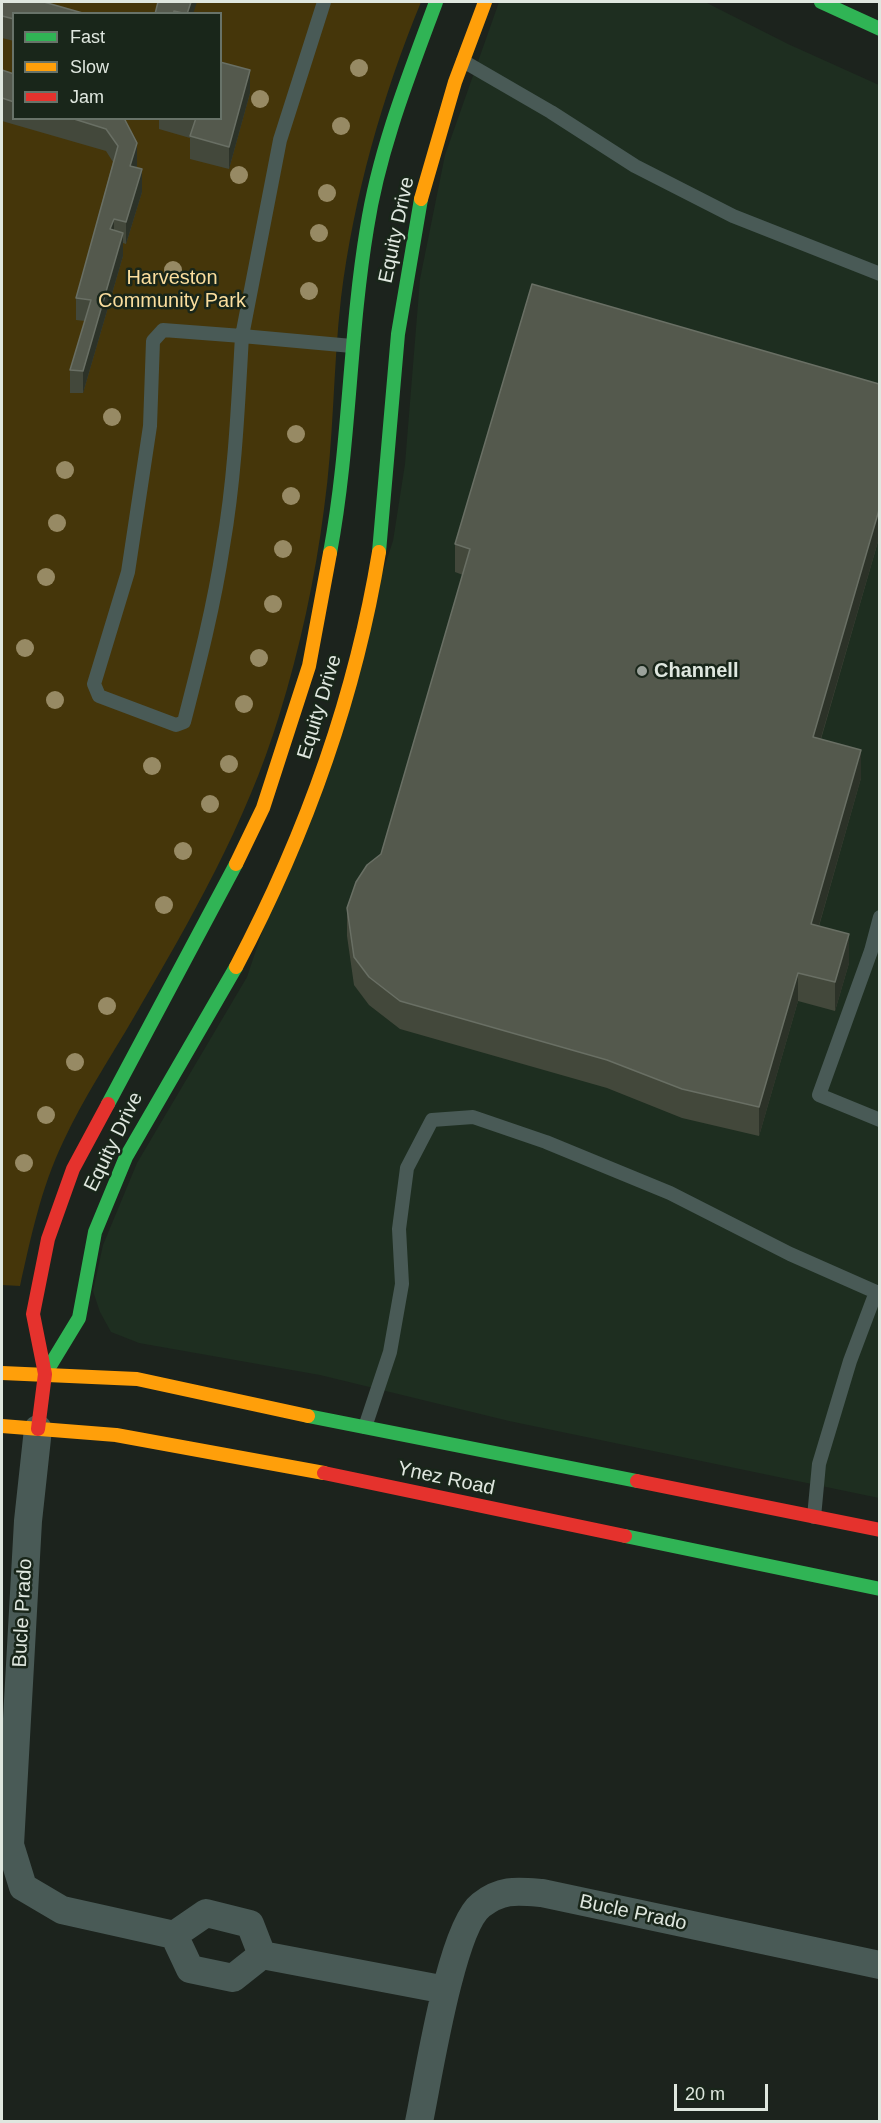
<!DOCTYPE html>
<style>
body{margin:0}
#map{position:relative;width:881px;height:2123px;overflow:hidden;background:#1c231d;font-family:Arial,sans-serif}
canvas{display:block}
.frame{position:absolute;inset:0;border:3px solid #dfe7df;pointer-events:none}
.legend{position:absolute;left:12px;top:12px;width:210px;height:108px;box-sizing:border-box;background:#19261a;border:2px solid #687369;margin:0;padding:8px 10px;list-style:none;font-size:18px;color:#dfe7df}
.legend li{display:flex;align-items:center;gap:12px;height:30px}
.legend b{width:30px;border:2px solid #687369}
.scale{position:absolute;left:674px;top:2084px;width:94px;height:27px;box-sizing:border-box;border:3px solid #dfe7df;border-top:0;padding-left:8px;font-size:18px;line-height:21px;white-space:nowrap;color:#dfe7df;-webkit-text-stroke:4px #19261a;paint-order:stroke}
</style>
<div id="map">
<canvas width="881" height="2123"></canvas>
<div class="frame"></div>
<ul class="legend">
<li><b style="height:8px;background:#30b455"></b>Fast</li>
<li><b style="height:8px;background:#ff9f0a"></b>Slow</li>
<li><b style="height:8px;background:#e5322d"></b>Jam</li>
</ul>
<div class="scale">20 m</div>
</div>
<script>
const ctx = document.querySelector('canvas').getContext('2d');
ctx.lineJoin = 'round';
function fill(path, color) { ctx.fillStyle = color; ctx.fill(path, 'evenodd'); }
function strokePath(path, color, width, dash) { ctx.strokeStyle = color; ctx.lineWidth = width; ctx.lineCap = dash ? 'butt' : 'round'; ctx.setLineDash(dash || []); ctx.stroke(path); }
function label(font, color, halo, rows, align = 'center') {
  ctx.font = font + ' Arial,sans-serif'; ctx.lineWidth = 5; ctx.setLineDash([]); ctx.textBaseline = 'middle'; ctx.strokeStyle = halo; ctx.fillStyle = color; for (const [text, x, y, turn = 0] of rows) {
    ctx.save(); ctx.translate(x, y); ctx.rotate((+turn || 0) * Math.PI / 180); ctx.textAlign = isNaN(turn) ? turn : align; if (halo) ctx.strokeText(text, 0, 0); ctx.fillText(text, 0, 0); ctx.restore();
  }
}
const built = new Path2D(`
 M499,2H705L788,44L879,85V1498L509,1421L320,1375L139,1343L111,1332L100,1312L93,1291L103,1245L137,1163L247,977L393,541L405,464L420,279L445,155Z`);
const green = new Path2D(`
 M2,2H421C382,97 354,195 341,298C333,368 334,439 324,509C315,579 300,648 279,716C246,824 190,921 134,1017C110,1058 83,1099 63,1142C41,1188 31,1237 20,1286L2,1285ZM14,14H220V118H14Z`);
const lane = new Path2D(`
 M324,2L280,140L242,336L352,346
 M463,61L551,112L635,166L733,216L880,274
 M163,330L242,336C238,406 235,477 223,546C214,606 199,664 184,722L176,725L99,696L94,684L128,572L150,426L153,341Z
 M880,917L871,951L819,1095L880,1120
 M365,1427L390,1352L402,1284L399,1229L407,1168L432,1120L473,1117L546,1142L670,1193L790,1254L876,1292L850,1361L819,1464L814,1517`);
const street = new Path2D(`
 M38,1429L28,1521L10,1845L23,1887L62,1910L174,1935L206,1913L250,1924L262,1955L446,1990
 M174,1935L190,1969L233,1978L262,1955
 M419,2122C428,2079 451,1928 481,1905C502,1889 516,1891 542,1893L880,1965`);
const fast = new Path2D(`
 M821,2L880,29
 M379,552L398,334L421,199
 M330,553C350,446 349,336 367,228C379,150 409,75 436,2
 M108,1104L236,864
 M45,1374L79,1318L95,1232L126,1157L236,967
 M308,1416L637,1481
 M625,1536L880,1589`);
const slow = new Path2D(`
 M421,199L455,82L485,2
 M236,864L263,808L309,666L330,553
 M236,967C305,836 355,698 379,552
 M2,1373L137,1379L308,1416
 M2,1426L116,1435L324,1473`);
const jam = new Path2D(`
 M38,1429L45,1374L33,1314L48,1239L73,1169L108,1104
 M324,1473L625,1536
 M637,1481L880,1530`);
const trees = [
 [359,68],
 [260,99],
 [341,126],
 [239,175],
 [327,193],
 [319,233],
 [173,270],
 [309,291],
 [112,417],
 [296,434],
 [65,470],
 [291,496],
 [57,523],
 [283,549],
 [46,577],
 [273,604],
 [25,648],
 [259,658],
 [55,700],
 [244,704],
 [229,764],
 [152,766],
 [210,804],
 [183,851],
 [164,905],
 [107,1006],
 [75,1062],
 [46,1115],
 [24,1163]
];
const wall = new Path2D(`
 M2,2L14,14V41L2,38Z
 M2,70L14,74V118H124L137,166V168L142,192L126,244L123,243V256L83,393H70V370L85,321L76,320V298L113,162L106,151L2,121Z
 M250,93L229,169L190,159V138L159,129V118H220Z
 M879,538L821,739L861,778L819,926L849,963L835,1011L798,1001L759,1136L682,1118L607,1088L400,1029L369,1005L354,985L347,936V908L381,854L463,575L455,572V544Z`);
const shadedWall = new Path2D(`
 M191,2H197L193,14H187Z
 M250,70V93L229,169V147Z
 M137,143V166L130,188V166Z
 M142,169V192L126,244V222Z
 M114,219V241L110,229Z
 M123,233V256L83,393V371Z
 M879,510V538L813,765V737Z
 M861,750V778L811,953V924Z
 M849,934V963L835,1011V982Z
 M798,973V1001L759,1136V1107Z`);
const building = new Path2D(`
 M2,2H44L86,14H14V19L2,16Z
 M158,2H191L187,14L174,11L173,14H155Z
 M220,62L250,70L229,147L190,136L196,118H220Z
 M2,70L14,74V102L2,98Z
 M71,118H124L137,143L130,166L142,169L126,222L114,219L110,229L123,233L83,371L70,370L91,300L76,298L118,146L106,129Z
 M532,284L879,384V510L813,737L861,750L811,924L849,934L835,982L798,973L759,1107L682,1089L607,1060L400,1001L369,977L354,957L347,908L356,882L367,865L381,854L470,549L455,544Z`);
const markers = [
 [642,671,6,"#9ba29b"]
];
const streetNames = [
 ["Equity Drive",397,230,-78],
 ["Equity Drive",320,707,-73],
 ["Equity Drive",114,1142,-64],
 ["Ynez Road",446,1479,12],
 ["Bucle Prado",23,1613,-87],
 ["Bucle Prado",633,1913,12]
];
const parkNames = [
 ["Harveston",172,278],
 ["Community Park",172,301]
];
const poiNames = [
 ["Channell",654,671]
];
fill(built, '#1e2e20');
fill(green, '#45360a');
strokePath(lane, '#495a56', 14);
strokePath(street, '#495a56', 28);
strokePath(fast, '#30b455', 14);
strokePath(slow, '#ff9f0a', 14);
strokePath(jam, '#e5322d', 14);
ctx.fillStyle = '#978a64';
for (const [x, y] of trees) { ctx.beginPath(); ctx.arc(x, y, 9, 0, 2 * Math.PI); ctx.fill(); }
fill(wall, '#43483b');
fill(shadedWall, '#2c3228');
fill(building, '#54594d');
strokePath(building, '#696f64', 1.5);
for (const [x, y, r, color] of markers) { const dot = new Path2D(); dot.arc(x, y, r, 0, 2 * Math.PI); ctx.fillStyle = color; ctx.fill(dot); strokePath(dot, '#19261a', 2); }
label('20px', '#dfe7df', '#19261a', streetNames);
label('20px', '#fbde9e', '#19261a', parkNames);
label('bold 20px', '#dfe7df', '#19261a', poiNames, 'left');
</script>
